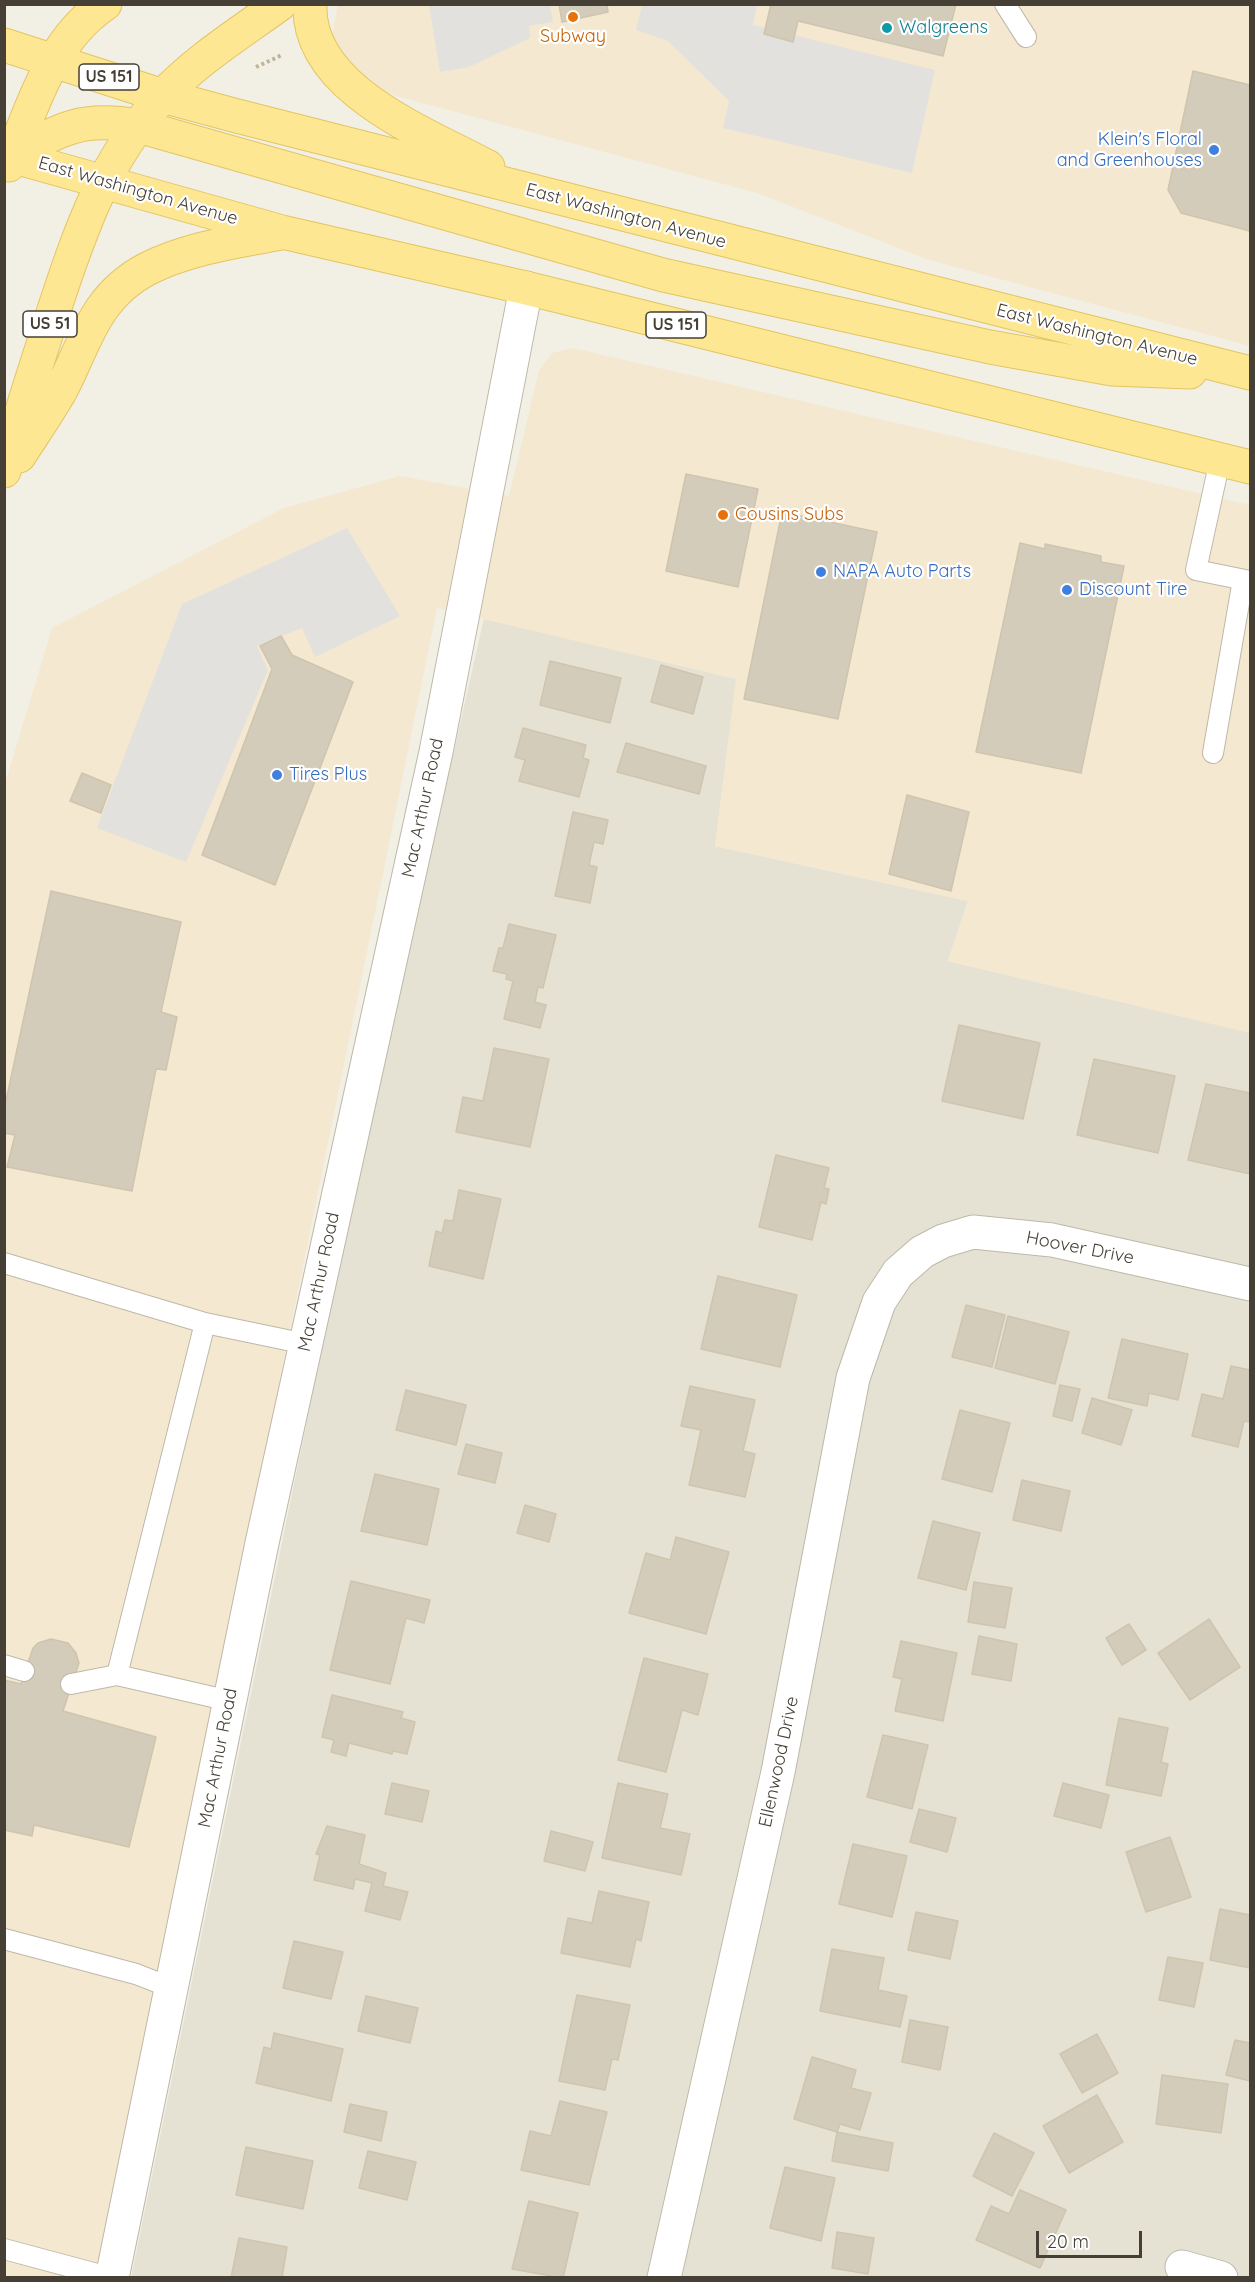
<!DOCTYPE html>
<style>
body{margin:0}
#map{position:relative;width:1255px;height:2282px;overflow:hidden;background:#f2efe5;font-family:Quicksand,sans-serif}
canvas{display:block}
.frame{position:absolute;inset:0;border:6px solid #453f35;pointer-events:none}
.scale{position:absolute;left:1036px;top:2231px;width:106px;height:27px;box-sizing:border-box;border:3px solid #453f35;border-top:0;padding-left:8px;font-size:18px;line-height:21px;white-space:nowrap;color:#453f35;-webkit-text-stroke:4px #fff;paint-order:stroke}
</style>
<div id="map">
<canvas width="1255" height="2282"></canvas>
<div class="frame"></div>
<div class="scale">20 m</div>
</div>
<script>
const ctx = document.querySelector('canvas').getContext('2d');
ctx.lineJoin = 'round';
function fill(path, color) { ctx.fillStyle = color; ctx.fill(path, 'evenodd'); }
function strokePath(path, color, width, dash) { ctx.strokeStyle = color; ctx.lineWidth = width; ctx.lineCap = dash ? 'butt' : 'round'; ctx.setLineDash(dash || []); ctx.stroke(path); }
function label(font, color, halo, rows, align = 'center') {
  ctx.font = font + ' Quicksand,sans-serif'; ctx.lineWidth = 4.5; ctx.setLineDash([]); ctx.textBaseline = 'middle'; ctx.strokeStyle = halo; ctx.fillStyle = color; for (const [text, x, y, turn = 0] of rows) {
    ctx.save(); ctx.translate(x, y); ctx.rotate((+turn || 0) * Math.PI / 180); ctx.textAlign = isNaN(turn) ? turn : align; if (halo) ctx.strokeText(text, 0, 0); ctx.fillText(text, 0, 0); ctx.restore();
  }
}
const residential = new Path2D(`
 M484,618L737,679L715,846L968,901L948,961L1250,1032V2277L131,2278L350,1211Z`);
const commercial = new Path2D(`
 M338,4L1250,5V346L929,260L757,193L374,90L350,73L332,36Z
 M573,348L1250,505V1033L948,961L968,901L715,846L736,679L437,608L97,2277L5,2278L4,787L52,628L284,508L400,476L509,496L539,370L552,353Z`);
const parking = new Path2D(`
 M429,5H550L553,22L529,26L530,38L469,67L440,72Z
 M642,5H757L753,25L935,70L912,173L723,128L729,101L668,41L636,30Z
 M347,528L400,616L315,657L302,628L257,646L268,670L186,862L97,828L182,604Z`);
const building = new Path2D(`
 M559,4H607L608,12L562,22Z
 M771,4H956L943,56L798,21L793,42L764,34Z
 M1193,71L1250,85V231L1181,213L1168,190Z
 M686,474L758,489L738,587L666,571Z
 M782,512L877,532L838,719L744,699Z
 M1020,543L1045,549V544L1101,556V562L1124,566L1081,773L976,752Z
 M281,636L292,655L353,682L275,885L202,855L272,669L260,646Z
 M550,661L621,678L610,723L540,705Z
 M661,665L703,677L693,714L651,702Z
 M523,728L586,745L583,758L589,760L579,797L519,781L525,760L515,757Z
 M626,743L706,766L699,794L617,772Z
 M82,773L111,785L101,813L70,801Z
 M907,795L969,812L951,891L889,874Z
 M573,812L608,820L603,844L594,842L589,865L597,867L590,903L555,896Z
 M51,891L181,922L161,1012L177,1017L166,1070L156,1069L132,1191L7,1167L15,1135L4,1133V1110Z
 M509,924L556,935L543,988L538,987L535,1002L546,1005L540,1028L504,1019L513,981L506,979L507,974L493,971L499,948H503Z
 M959,1025L1040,1043L1023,1119L942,1101Z
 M494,1048L549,1059L530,1147L456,1132L463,1097L483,1101Z
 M1094,1059L1175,1076L1158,1153L1077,1135Z
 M1206,1084L1250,1093V1174L1188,1160Z
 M776,1155L829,1168L824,1188L829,1189L826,1204L821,1202L812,1240L759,1227Z
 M459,1190L501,1199L483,1279L429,1266L436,1231L442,1233L445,1220L453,1221Z
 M718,1276L797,1295L780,1367L701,1349Z
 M966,1305L1005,1315L992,1367L952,1357Z
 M1008,1316L1069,1332L1055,1384L995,1368Z
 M1122,1339L1188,1354L1178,1400L1149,1393L1147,1406L1108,1398Z
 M1231,1366L1250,1370V1422L1244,1421L1238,1447L1192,1436L1202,1394L1223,1399Z
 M1060,1385L1080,1389L1072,1421L1053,1416Z
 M690,1386L755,1400L743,1451L755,1454L745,1497L689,1485L701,1430L681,1426Z
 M406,1390L466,1405L456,1445L396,1430Z
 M1092,1398L1132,1410L1121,1445L1082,1433Z
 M960,1410L1010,1423L992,1492L942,1479Z
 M466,1444L502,1453L495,1483L458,1474Z
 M375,1474L439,1489L427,1545L361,1531Z
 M1022,1480L1070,1491L1061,1531L1013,1520Z
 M525,1505L556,1514L549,1542L517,1533Z
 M933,1521L980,1533L966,1590L918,1578Z
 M676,1537L729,1552L706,1634L629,1613L646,1553L670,1560Z
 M351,1581L430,1600L424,1623L406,1618L390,1684L330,1670Z
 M974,1582L1012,1588L1005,1628L968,1622Z
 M1209,1619L1240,1667L1190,1700L1158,1653Z
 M1129,1624L1146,1650L1122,1665L1106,1638Z
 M979,1636L1017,1644L1011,1681L972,1674Z
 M51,1639L68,1643L76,1653L79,1663L63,1711L156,1737L129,1847L34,1825L32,1836L4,1830V1680L21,1684L33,1648L38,1643Z
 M901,1641L957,1653L943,1721L895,1711L902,1679L893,1677Z
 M644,1658L708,1674L698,1715L682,1710L666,1772L618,1760Z
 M332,1695L403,1712L401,1718L415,1722L407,1754L393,1751L392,1754L349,1743L346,1756L331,1752L334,1740L322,1737Z
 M1119,1718L1168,1728L1161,1762L1168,1764L1161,1796L1106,1785Z
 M883,1735L928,1745L912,1809L867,1797Z
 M392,1783L429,1791L422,1822L385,1814Z
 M618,1783L668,1794L660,1828L690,1834L681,1875L602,1858Z
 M1063,1783L1109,1795L1101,1828L1054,1816Z
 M919,1809L956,1818L947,1852L910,1842Z
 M327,1826L365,1835L359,1864L386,1873L383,1886L408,1892L400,1920L365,1911L372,1883L355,1879L353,1889L314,1880L320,1855L316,1854Z
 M551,1831L593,1842L585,1871L544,1861Z
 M1170,1837L1191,1897L1146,1912L1126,1852Z
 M853,1844L907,1856L892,1917L839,1904Z
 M599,1891L649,1902L641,1941L636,1939L630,1967L561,1953L568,1918L592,1923Z
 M1220,1909L1250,1915V1968L1210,1960Z
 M916,1912L958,1921L950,1959L908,1950Z
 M294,1941L343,1952L331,1999L283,1988Z
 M832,1949L884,1958L878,1990L907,1996L900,2027L820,2011Z
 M1168,1957L1203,1963L1194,2007L1159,2000Z
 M577,1995L630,2005L618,2060L612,2059L605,2090L559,2081Z
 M366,1996L418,2008L410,2043L358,2031Z
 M910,2020L948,2027L940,2070L902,2062Z
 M274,2033L343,2049L331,2101L256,2083L264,2047L271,2049Z
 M1097,2034L1118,2073L1082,2093L1060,2054Z
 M1235,2040L1250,2043V2081L1226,2075Z
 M812,2057L856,2070L851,2088L871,2093L860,2130L840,2124L837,2132L794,2119Z
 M1162,2075L1228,2084L1221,2133L1156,2124Z
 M1097,2095L1123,2142L1069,2173L1043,2126Z
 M560,2101L607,2112L589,2185L521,2170L530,2131L551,2136Z
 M350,2104L387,2112L381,2141L344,2132Z
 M837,2132L893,2143L888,2171L832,2161Z
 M994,2133L1034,2153L1012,2196L973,2176Z
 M246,2147L313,2161L303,2209L236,2195Z
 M368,2151L416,2162L407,2200L359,2188Z
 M785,2167L835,2178L821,2241L770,2228Z
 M1020,2190L1066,2210L1040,2268L976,2240L991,2206L1009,2214Z
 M529,2201L578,2213L563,2278L512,2269Z
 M837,2232L874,2238L868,2274L832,2268Z
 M239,2238L287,2247L282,2278H231Z`);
const path = new Path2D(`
 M256,67L282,55`);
const service = new Path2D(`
 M1005,4L1026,37
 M1220,460L1196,570L1250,581
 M1213,753L1243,580
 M4,1263L205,1323
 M4,1665L24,1671
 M71,1684L117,1675
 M230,1701L117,1675L205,1323L306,1344
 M4,1939L136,1974L172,1988
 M4,2249L112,2278`);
const minor = new Path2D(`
 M1182,2267L1221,2278
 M112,2278L262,1543L436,752L526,288
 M664,2278L778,1772L853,1378L879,1302L898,1273L922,1252L943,1241L973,1232L1052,1240L1250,1284`);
const primary = new Path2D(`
 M310,4C306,89 427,134 488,167
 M4,45L163,96L237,116L1250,373
 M4,154L282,232L526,288L1250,467
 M13,156C60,129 81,116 138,126L663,275L990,347L1112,369L1190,372
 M9,165C31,108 52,39 105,4
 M19,456C33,434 48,413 61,390C86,342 94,297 147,269C188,248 236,242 280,233
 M4,471C19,417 37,364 54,310C80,231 104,160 162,97C195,61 240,33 280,4`);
const markers = [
 [573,17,6,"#e8710a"],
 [887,28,6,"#0f9aa8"],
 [1214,150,6,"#3f7fe0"],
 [723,515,6,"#e8710a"],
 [821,572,6,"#3f7fe0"],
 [1067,590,6,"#3f7fe0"],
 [277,775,6,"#3f7fe0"]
];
const shields = [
 [109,77,60],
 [50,324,54],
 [676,325,60]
];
const shieldNames = [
 ["US 151",109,77],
 ["US 51",50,324],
 ["US 151",676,325]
];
const cultureNames = [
 ["Walgreens",899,28]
];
const foodNames = [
 ["Subway",573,37],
 ["Cousins Subs",735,515,"left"]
];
const shopNames = [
 ["Klein's Floral",1202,140,"right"],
 ["and Greenhouses",1202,161,"right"],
 ["NAPA Auto Parts",833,572],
 ["Discount Tire",1079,590],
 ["Tires Plus",289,775]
];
const streetNames = [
 ["East Washington Avenue",138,191,16],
 ["East Washington Avenue",626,216,15],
 ["East Washington Avenue",1097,335,14],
 ["Mac Arthur Road",423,808,-78],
 ["Hoover Drive",1080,1248,11],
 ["Mac Arthur Road",319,1282,-78],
 ["Mac Arthur Road",218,1758,-79],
 ["Ellenwood Drive",779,1762,-78]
];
fill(residential, '#e6e2d3');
fill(commercial, '#f5e8d0');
fill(parking, '#e3e1dd');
fill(building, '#d4ccba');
strokePath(building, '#cfc4ae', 1.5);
strokePath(service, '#beb8a8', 22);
strokePath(minor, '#beb8a8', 35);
strokePath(primary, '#e3c563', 35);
strokePath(path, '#bfb499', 4, [3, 3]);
strokePath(service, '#fff', 20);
strokePath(minor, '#fff', 33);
strokePath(primary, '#fde793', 33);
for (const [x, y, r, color] of markers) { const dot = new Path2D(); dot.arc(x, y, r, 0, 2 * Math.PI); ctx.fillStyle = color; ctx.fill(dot); strokePath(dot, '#fff', 2); }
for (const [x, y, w] of shields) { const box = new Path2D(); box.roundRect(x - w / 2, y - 13, w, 26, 4.5); ctx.fillStyle = '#fff'; ctx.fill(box); strokePath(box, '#453f35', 1.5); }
label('bold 16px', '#453f35', null, shieldNames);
label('18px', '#0d838f', '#fff', cultureNames, 'left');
label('18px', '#c56008', '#fff', foodNames);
label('18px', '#366cbe', '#fff', shopNames, 'left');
label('18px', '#453f35', '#fff', streetNames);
</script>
